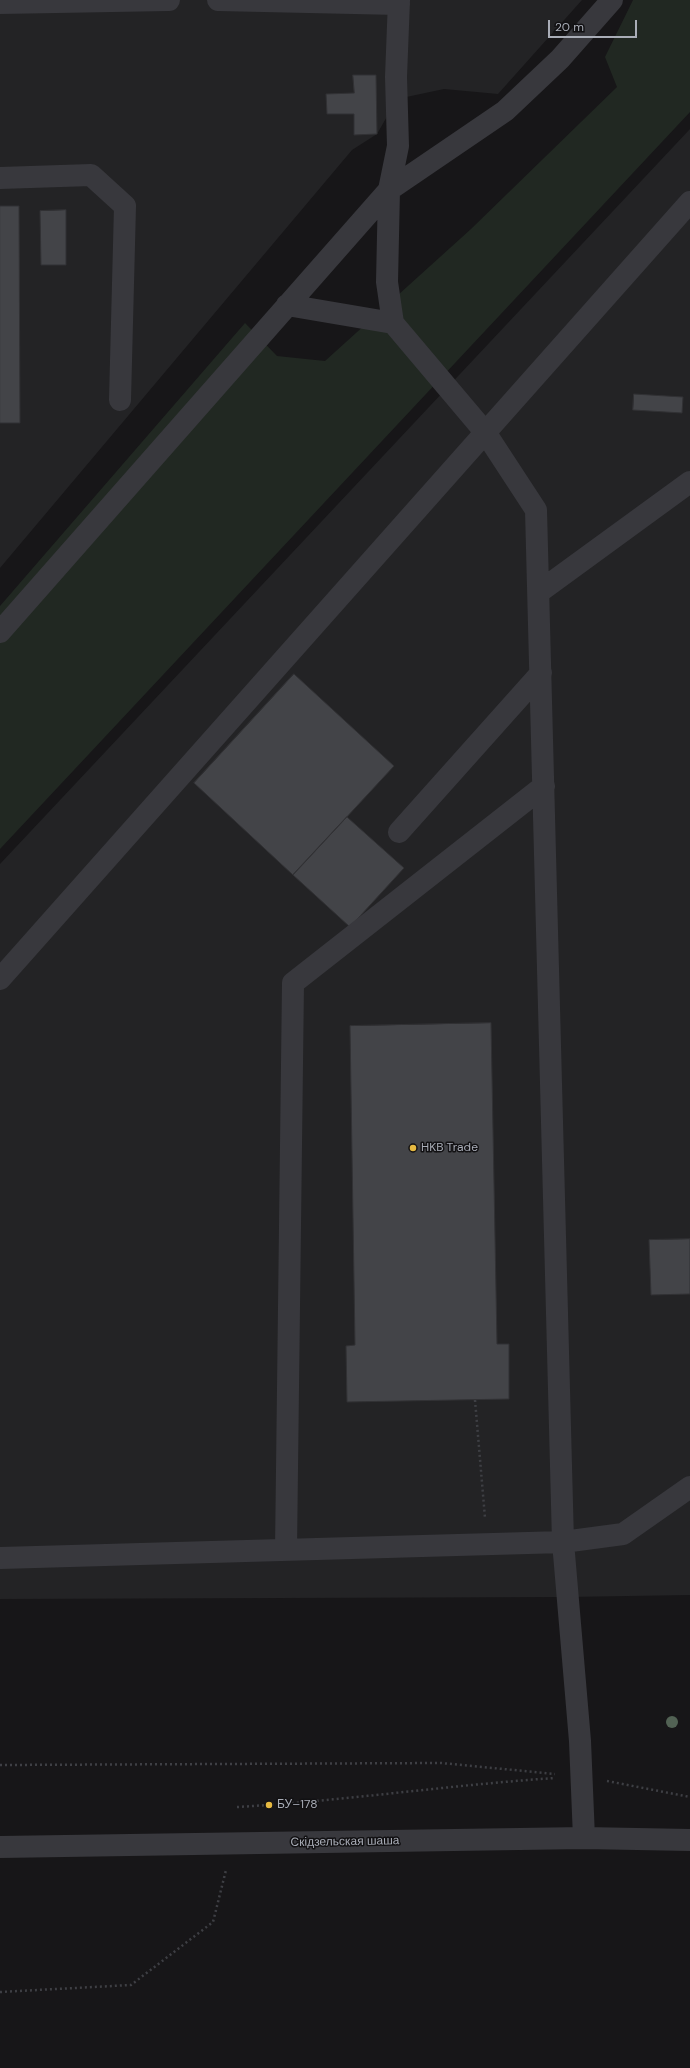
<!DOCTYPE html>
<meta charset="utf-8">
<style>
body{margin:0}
#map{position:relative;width:690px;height:2068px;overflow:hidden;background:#171618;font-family:"DM Sans",sans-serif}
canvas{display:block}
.scale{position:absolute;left:548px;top:20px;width:89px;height:18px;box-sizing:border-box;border:2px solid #a9adb7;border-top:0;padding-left:5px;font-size:12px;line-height:14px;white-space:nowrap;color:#a9adb7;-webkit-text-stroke:3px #121113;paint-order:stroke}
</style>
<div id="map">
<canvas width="690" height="2068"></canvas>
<div class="scale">20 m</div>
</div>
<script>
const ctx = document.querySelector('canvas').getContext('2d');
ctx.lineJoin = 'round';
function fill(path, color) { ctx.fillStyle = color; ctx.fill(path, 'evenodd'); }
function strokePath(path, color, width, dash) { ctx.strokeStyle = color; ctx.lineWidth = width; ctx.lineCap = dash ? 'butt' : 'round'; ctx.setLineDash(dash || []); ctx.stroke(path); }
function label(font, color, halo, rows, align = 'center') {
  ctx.font = font + ' "DM Sans",sans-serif'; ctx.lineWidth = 3; ctx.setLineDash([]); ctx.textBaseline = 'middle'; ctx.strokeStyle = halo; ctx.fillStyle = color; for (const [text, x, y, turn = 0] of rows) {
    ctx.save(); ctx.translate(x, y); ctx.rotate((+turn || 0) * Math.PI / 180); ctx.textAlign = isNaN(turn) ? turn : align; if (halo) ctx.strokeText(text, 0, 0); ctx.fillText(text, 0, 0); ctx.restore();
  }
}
const built = new Path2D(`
 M0,0H582L498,94L444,89L397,99L377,134L352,150L0,568Z
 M690,129V1595L567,1597L0,1599V864Z`);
const green = new Path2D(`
 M633,0H690V112L0,849V606L245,323L277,356L325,361L471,229L617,87L605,57Z`);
const building = new Path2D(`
 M353,75H376L377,134L354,135V114H327L326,94L354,93Z
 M0,206H19L20,423H0Z
 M66,210V265H41L40,211Z
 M634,394L683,397L682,413L633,410Z
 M294,674L394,766L293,875L194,783Z
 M347,817L404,868L350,927L293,875Z
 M491,1023L497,1344H509V1399L347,1402L346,1346L355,1345L350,1026Z
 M690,1239V1294L651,1295L649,1240Z`);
const path = new Path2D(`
 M475,1400L485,1518
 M0,1765L441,1763L555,1774
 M607,1781L690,1797
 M237,1807C343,1801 449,1785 555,1778
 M0,1992L131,1985L213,1922L226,1870`);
const minor = new Path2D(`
 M218,0L399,4
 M399,0L396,77L398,146L389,190L387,282L393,323L485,432L536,510L563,1542L580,1741L584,1838
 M0,3L169,0
 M0,178L91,175L125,206L120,400
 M287,305L393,323
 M539,592L690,482
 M0,632L389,190L505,111L560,59L612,0
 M399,832L541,673
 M0,979L690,202
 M286,1550L293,983L544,786
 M0,1558L563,1542L623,1534L690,1487
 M0,1847L584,1838L690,1840`);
const trees = [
 [672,1722]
];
const markers = [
 [413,1148,4,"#e6b941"],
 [269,1805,4,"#e6b941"]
];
const poiNames = [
 ["HKB Trade",421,1148],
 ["БУ–178",277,1805]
];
const streetNames = [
 ["Скідзельская шаша",345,1842,-1]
];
fill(built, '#232325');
fill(green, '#212822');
fill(building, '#434448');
strokePath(building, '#313134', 1);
strokePath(path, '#3e3f44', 2.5, [2, 3]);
strokePath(minor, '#38383d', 22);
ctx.fillStyle = '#526254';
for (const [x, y] of trees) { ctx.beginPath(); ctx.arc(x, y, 6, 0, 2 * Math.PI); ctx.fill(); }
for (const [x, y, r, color] of markers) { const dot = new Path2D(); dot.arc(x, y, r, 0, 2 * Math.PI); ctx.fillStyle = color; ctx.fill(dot); strokePath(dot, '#121113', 1.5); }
label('12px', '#a9adb7', '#121113', poiNames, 'left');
label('12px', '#a9adb7', '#121113', streetNames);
</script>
